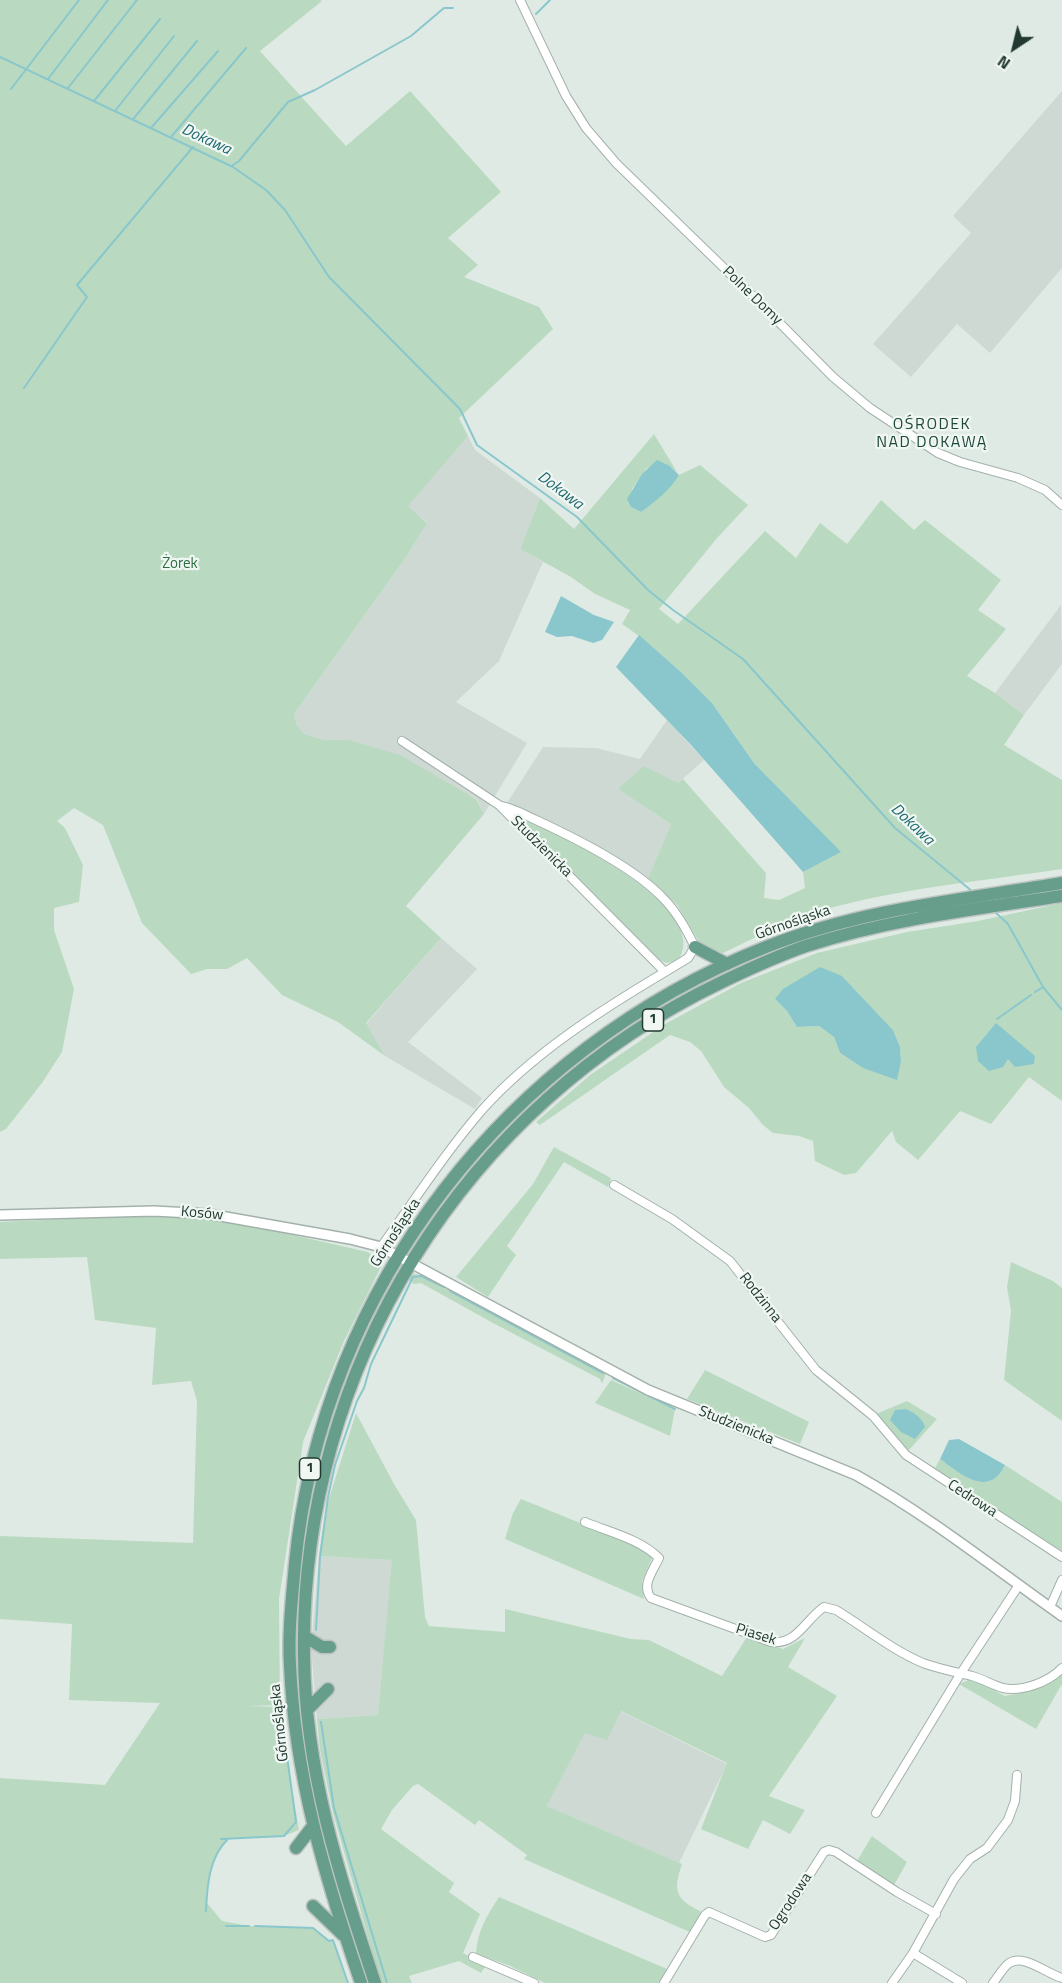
<!DOCTYPE html>
<meta charset="utf-8">
<style>
body{margin:0}
#map{position:relative;width:1062px;height:1983px;overflow:hidden;background:#e0eae4;font-family:"Titillium Web",sans-serif}
canvas{display:block}
.north{position:absolute;left:984px;top:18px;width:60px;height:60px;-webkit-text-stroke:4px #f0f7f3;paint-order:stroke;rotate:215deg;font-size:16px;font-weight:700;line-height:24px;text-align:center;color:#213931}
.north::after{content:'';display:block;margin:auto;width:21px;height:27px;background:#213931;clip-path:polygon(50% 0,100% 100%,50% 72%,0 100%)}
</style>
<div id="map">
<canvas width="1062" height="1983"></canvas>
<div class="north">N</div>
</div>
<script>
const ctx = document.querySelector('canvas').getContext('2d');
ctx.lineJoin = 'round';
function fill(path, color) { ctx.fillStyle = color; ctx.fill(path, 'evenodd'); }
function strokePath(path, color, width, dash) { ctx.strokeStyle = color; ctx.lineWidth = width; ctx.lineCap = dash ? 'butt' : 'round'; ctx.setLineDash(dash || []); ctx.stroke(path); }
function label(font, color, halo, rows, align = 'center') {
  ctx.font = font + ' "Titillium Web",sans-serif'; ctx.lineWidth = 4.5; ctx.setLineDash([]); ctx.textBaseline = 'middle'; ctx.strokeStyle = halo; ctx.fillStyle = color; for (const [text, x, y, turn = 0] of rows) {
    ctx.save(); ctx.translate(x, y); ctx.rotate((+turn || 0) * Math.PI / 180); ctx.textAlign = isNaN(turn) ? turn : align; if (halo) ctx.strokeText(text, 0, 0); ctx.fillText(text, 0, 0); ctx.restore();
  }
}
const built = new Path2D(`
 M1062,91V268L990,353L957,324L911,377L873,344L971,233L953,216Z
 M468,436L475,450L540,498L520,549L543,562L499,661L456,702L527,743L484,814L476,798L349,740H325L304,734L297,725L294,714L404,560L427,522L407,506Z
 M1061,605L1062,664L1024,715L995,693Z
 M667,720L704,760L678,783L619,789L671,824L648,878L625,863L550,823L507,803L543,747L596,748L640,759Z
 M441,938L477,969L408,1042L482,1098L475,1109L385,1056L366,1024Z
 M319,1556L393,1560L378,1715L317,1719L311,1647Z
 M620,1711L727,1764L679,1863L547,1806L585,1732Z`);
const green = new Path2D(`
 M0,0H320L322,1L260,51L346,146L410,91L501,192L448,238L478,265L464,277L539,307L553,329L459,418L468,436L408,506L427,523L404,560L294,714L297,725L304,734L325,740H349L400,755L476,799L484,814L406,906L441,938L366,1023L385,1056L338,1022L282,995L247,958L227,969H207L191,974L142,923L103,825L74,808L57,821L65,828L83,865L79,902L54,908V930L74,989L62,1052L42,1083L6,1129L0,1132Z
 M654,434L677,472L670,466L647,468L632,489L631,507L641,512L656,500L679,475L700,465L748,505L718,537L659,609L678,624L765,531L796,558L820,523L847,544L881,500L914,530L925,520L1001,580L978,610L1006,629L967,676L995,693L1024,715L1004,745L1062,780V869C983,881 901,888 823,910C789,920 755,938 723,953L701,945L677,905L648,878L671,824L618,789L644,766L678,783L683,779L766,873L764,898L779,900L805,888L803,872L840,852L754,763L712,703L682,673L639,636L622,624L630,610L595,594L571,577L520,549L540,498L574,529Z
 M513,814C550,830 717,906 678,961L666,963L655,958Z
 M1062,903V1101L1029,1077L991,1124L960,1111L918,1160L896,1142L892,1131L856,1173L844,1175L815,1161L813,1141L799,1136L773,1133L763,1125L749,1108L724,1087L701,1051L690,1042L670,1035L540,1125L536,1122L590,1075L665,1024L741,983L817,953L907,932L978,921ZM842,976L893,1030L900,1047L901,1061L863,1068L840,1053L834,1037L819,1026L797,1027L787,1011L775,999Z
 M554,1147L611,1178L608,1187L564,1162L507,1246L516,1255L488,1297L456,1277L533,1184Z
 M196,1213L368,1252L382,1265L344,1341L303,1442L279,1599L280,1705L249,1706L278,1707L299,1830L284,1836L228,1839C211,1855 207,1880 206,1902L222,1921L249,1926L313,1928L329,1941L333,1940L347,1983H0V1778L105,1785L160,1703L69,1700L72,1624L0,1619V1536L193,1543L197,1401L191,1381L152,1385L156,1328L95,1320L87,1257L0,1259V1222Z
 M1011,1262L1053,1281L1062,1288V1421L1004,1380L1011,1311L1007,1287Z
 M412,1274L423,1275L435,1281L606,1373L602,1384L600,1379L493,1323L421,1283L414,1284L407,1279Z
 M705,1370L809,1422L800,1444L687,1399Z
 M611,1380L675,1409L670,1436L595,1403Z
 M907,1401L937,1419L908,1451L876,1414Z
 M356,1413L394,1484L416,1520L425,1617L429,1626L505,1632V1609L631,1639L649,1640L722,1676L747,1637L783,1649L805,1638L788,1667L837,1696L769,1796L805,1810L790,1834L763,1820L748,1849L701,1829L727,1763L621,1711L607,1740L585,1733L547,1806L682,1864C673,1890 675,1899 700,1911L702,1916L692,1933L524,1859L527,1855L479,1820L475,1825L418,1784L413,1786L392,1810L381,1829L454,1883L449,1892L480,1914L463,1953L486,1965L481,1973L459,1961L409,1976L412,1983H381L333,1813L320,1750L317,1719L378,1715L392,1560L319,1556L326,1508Z
 M940,1459C960,1474 989,1499 1005,1465L1062,1502V1551L934,1470Z
 M521,1499L642,1548L653,1556L642,1581L644,1599L505,1539L513,1513Z
 M1062,1672V1684L1036,1729L959,1684L971,1679L1005,1696L1031,1691Z
 M872,1836L907,1862L894,1885L857,1861Z
 M499,1897L667,1969L660,1983H545L508,1965L476,1954C477,1932 487,1915 499,1897Z`);
const water = new Path2D(`
 M657,460L670,466L679,475C670,490 655,502 641,512L631,507L627,499L642,474Z
 M561,596L594,615L614,622L602,640L593,643L572,636L557,637L545,632Z
 M639,635L682,673L712,703L754,763L841,852L803,872L692,746L616,667Z
 M820,967L842,976L893,1030L900,1047L901,1061L897,1080L863,1068L840,1053L834,1037L819,1026L797,1027L787,1011L775,999L783,989Z
 M996,1023L1035,1056L1034,1064L1015,1067L1008,1059L1003,1067L989,1071L978,1061L976,1047Z
 M906,1409C914,1413 922,1417 925,1427L915,1439L901,1432L890,1420L895,1410Z
 M959,1439L1005,1465C989,1499 960,1474 940,1459L949,1440Z`);
const stream = new Path2D(`
 M536,14L550,0
 M0,57L233,167L266,190L285,210L329,277L460,409L477,445L577,517L648,590L673,610L743,659L895,828L973,892
 M48,79L108,0
 M68,88L137,0
 M11,89L79,0
 M94,101L160,19
 M115,111L174,36
 M134,118L197,41
 M151,128L218,51
 M171,137L246,48
 M233,165L239,161L288,102L315,90L411,36L444,8H453
 M24,388L87,297L77,285L193,147
 M995,912L1008,924L1043,987L1062,1010
 M1035,992L1043,987
 M997,1019L1031,995
 M450,1291L603,1373
 M613,1378L675,1409
 M316,1630L320,1557L328,1497L335,1465L357,1401L364,1388L371,1364L413,1277L421,1276L444,1287
 M321,1722L334,1808L387,1983
 M221,1839L284,1836L296,1822L280,1705
 M206,1911C207,1886 209,1857 228,1839
 M226,1926H249
 M255,1926L313,1928L329,1941L333,1940L348,1983`);
const minor = new Path2D(`
 M520,0L566,96L586,128L616,163L759,302L833,377L870,408L938,453L960,462L1018,478L1045,490L1062,505
 M501,806C513,808 525,815 536,820C575,838 632,866 662,897C677,912 686,929 695,947L688,958L665,972
 M614,1185L672,1219L730,1261L816,1370L873,1416L906,1455L1062,1557
 M381,1247C414,1201 445,1153 482,1110C532,1054 601,1010 665,972L499,805L402,741
 M585,1522C609,1532 640,1539 659,1558C653,1571 641,1585 651,1598L771,1642C797,1645 804,1621 824,1607L836,1610C864,1627 892,1650 923,1663C939,1669 956,1672 972,1676C983,1679 992,1685 1003,1688C1022,1692 1049,1682 1062,1668
 M1050,1607L1062,1580
 M876,1813L961,1673L1019,1585
 M913,1953L954,1879L970,1859L987,1848L1008,1820L1015,1801L1017,1775
 M473,1957L534,1983
 M664,1983L705,1915L709,1912L765,1937L771,1935L824,1852L829,1850L836,1852L897,1892L936,1914
 M892,1983L913,1953L962,1983
 M993,1983C998,1977 1002,1969 1008,1964C1022,1952 1047,1974 1062,1978`);
const tertiary = new Path2D(`
 M0,1215L154,1211L209,1214L350,1239L381,1247L648,1390L856,1475C929,1516 994,1568 1062,1616`);
const primary = new Path2D(`
 M695,947L727,964
 M304,1636L322,1647H330
 M308,1709L328,1689
 M296,1848L313,1826
 M313,1906L343,1935
 M361,1983C325,1877 295,1778 290,1665C288,1632 292,1598 295,1564C322,1287 508,1049 766,947C861,909 962,900 1062,883
 M375,1983C339,1874 305,1772 304,1655C300,1368 463,1106 722,982C749,969 777,956 806,946C889,919 976,909 1062,896`);
const shields = [
 [653,1020,21],
 [310,1469,21]
];
const shieldNames = [
 ["1",653,1020],
 ["1",310,1469]
];
const streetNames = [
 ["Polne Domy",752,296,44],
 ["Studzienicka",541,847,45],
 ["Górnośląska",793,923,-19],
 ["Kosów",202,1214,5],
 ["Górnośląska",396,1233,-57],
 ["Rodzinna",760,1298,52],
 ["Studzienicka",736,1426,22],
 ["Cedrowa",972,1499,33],
 ["Piasek",756,1635,17],
 ["Górnośląska",280,1723,-96],
 ["Ogrodowa",791,1902,-57]
];
const parkNames = [
 ["Żorek",180,564]
];
const waterNames = [
 ["Dokawa",206,140,25],
 ["Dokawa",560,491,37],
 ["Dokawa",912,825,43]
];
const neighbourhoodNames = [
 ["OŚRODEK",932,425],
 ["NAD DOKAWĄ",932,443]
];
fill(built, '#ced9d3');
fill(green, '#b9dac0');
fill(water, '#8ac7cc');
strokePath(stream, '#8ac7cc', 2);
strokePath(minor, '#a3b1ab', 10);
strokePath(tertiary, '#a3b1ab', 12);
strokePath(primary, '#bcc4c1', 15);
strokePath(minor, '#fff', 8);
strokePath(tertiary, '#fff', 9);
strokePath(primary, '#669d8b', 12);
for (const [x, y, w] of shields) { const box = new Path2D(); box.roundRect(x - w / 2, y - 11, w, 22, 4.5); ctx.fillStyle = '#f0f7f3'; ctx.fill(box); strokePath(box, '#213931', 1.5); }
label('bold 14px', '#213931', null, shieldNames);
label('15px', '#213931', '#f0f7f3', streetNames);
label('15px', '#2e6d42', '#f0f7f3', parkNames);
label('italic 16px', '#1f6971', '#f0f7f3', waterNames);
ctx.letterSpacing = '1.5px';
label('16px', '#1f493c', '#f0f7f3', neighbourhoodNames);
ctx.letterSpacing = '0px';
</script>
